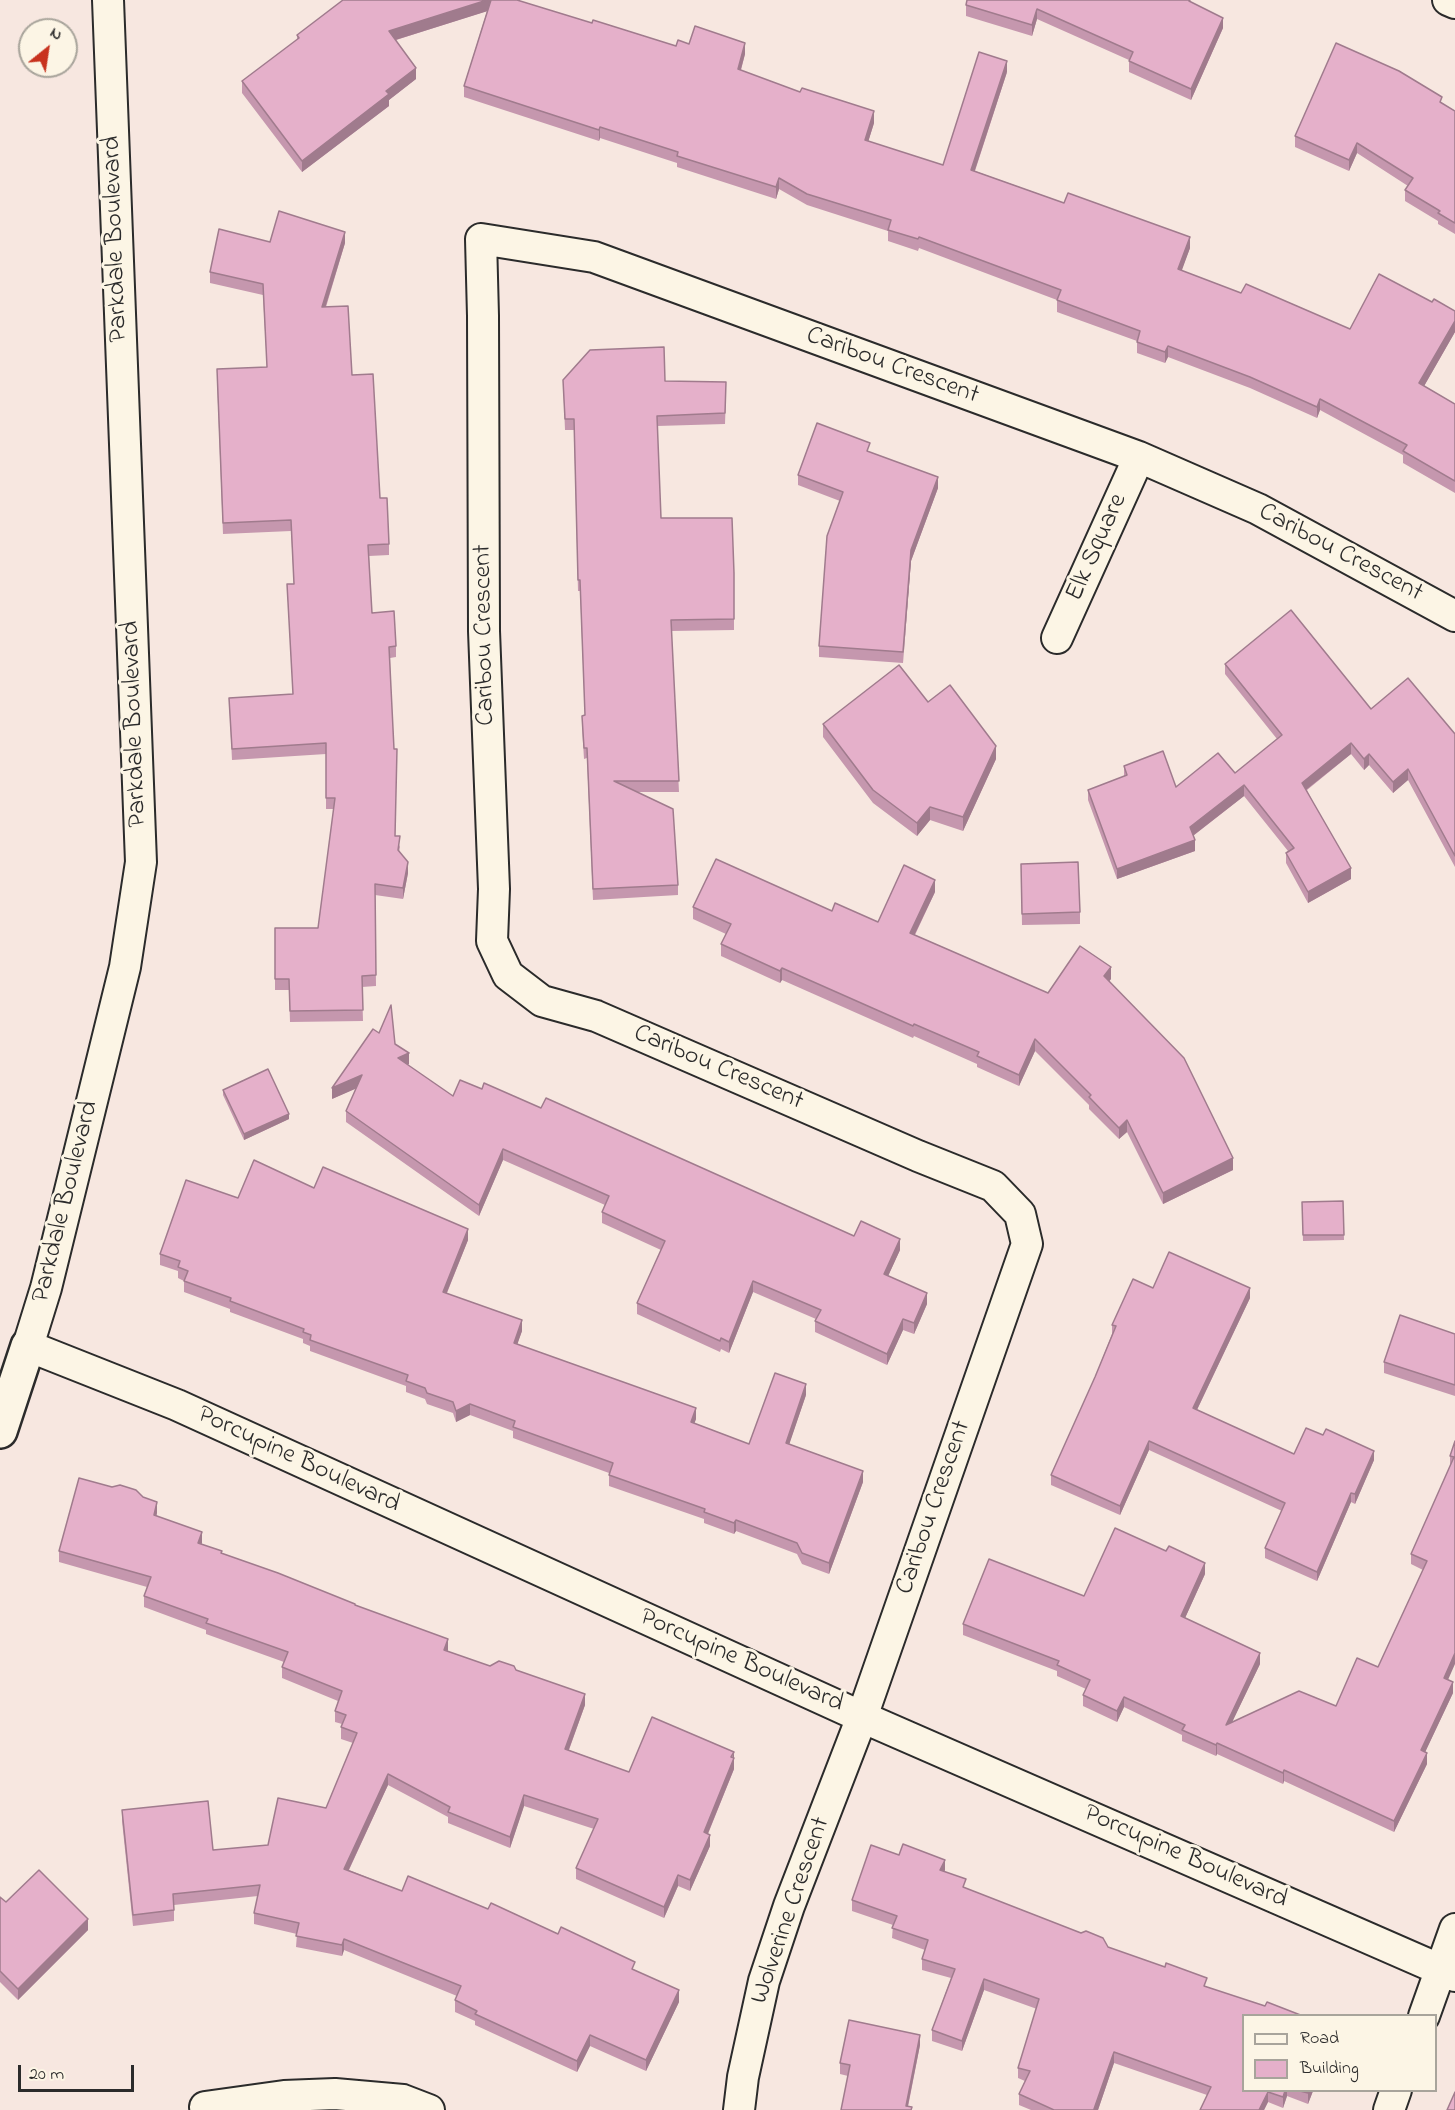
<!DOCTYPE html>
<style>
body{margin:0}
#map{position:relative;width:1455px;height:2110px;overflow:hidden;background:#f7e7e0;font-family:"Indie Flower",sans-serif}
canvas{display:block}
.legend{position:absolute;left:1242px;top:2014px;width:195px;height:78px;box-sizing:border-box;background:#fcf5e5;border:2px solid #a8a49b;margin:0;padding:8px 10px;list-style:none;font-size:18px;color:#2b2b2b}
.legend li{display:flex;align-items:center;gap:12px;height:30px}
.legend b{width:30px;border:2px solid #a8a49b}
.north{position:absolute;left:18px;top:18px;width:60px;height:60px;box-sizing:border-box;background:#fcf5e5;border:2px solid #a8a49b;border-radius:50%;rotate:30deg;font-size:16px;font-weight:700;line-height:24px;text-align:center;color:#2b2b2b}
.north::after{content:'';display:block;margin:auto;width:21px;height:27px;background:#c8321e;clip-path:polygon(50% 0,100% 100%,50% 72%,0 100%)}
.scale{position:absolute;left:18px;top:2065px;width:116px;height:27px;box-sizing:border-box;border:3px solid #2b2b2b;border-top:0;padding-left:8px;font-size:18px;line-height:21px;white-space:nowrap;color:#2b2b2b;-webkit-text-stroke:4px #fcf5e5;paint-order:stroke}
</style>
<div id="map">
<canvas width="1455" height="2110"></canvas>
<ul class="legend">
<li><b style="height:8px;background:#fcf5e5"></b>Road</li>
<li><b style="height:16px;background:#e5b0ca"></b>Building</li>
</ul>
<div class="north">N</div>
<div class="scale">20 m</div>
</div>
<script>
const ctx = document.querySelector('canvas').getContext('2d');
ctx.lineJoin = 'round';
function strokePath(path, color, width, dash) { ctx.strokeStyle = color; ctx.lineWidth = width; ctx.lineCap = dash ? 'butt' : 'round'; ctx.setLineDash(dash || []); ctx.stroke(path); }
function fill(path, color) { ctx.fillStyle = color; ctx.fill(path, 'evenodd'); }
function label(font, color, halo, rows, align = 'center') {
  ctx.font = font + ' "Indie Flower",sans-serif'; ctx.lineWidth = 6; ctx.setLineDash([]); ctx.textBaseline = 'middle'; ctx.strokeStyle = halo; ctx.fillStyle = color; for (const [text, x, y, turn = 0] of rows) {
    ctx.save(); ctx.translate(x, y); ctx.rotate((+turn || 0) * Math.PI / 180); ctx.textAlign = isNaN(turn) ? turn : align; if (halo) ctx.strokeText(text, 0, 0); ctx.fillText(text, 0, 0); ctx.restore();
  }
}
const street = new Path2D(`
 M108,0L141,862L125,967L46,1288L28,1346L177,1405L862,1717L1455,1976
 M1448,0L1455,3
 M1057,638L1139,457
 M1424,2016L1455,1929
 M205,2107L284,2096L335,2094L403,2100L429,2110
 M739,2110L743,2077L764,1981L789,1906L862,1717L1027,1244L1020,1214L993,1186L918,1156L596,1016L542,1001L508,975L492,941L494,889L484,631L483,316L481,239L594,257L1139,457L1258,509L1455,616
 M1389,2110L1396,2090`);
const secondary = new Path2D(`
 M0,1431L28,1346`);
const wall = new Path2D(`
 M517,0L592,23L676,46L689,44L745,54L741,70L874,123L868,142L943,165L1007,72L975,171L1190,248L1181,271L1241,293L1350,329L1432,302L1455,311V332L1424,386L1455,404V493L1403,463V455L1320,410L1317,418L1250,388L1168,357L1165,363L1137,353V341L1057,312V300L919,248L918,251L888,241V231L807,205L779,189L776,199L677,167V163L600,138L599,141L464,97V86L487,11L396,40L416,79L389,100V106L302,172L242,93V81L297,40V35Z
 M1193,3L1223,28L1191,100L1129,72V60L1037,19L1032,36L966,16V5Z
 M1442,103L1455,111V234L1438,224V221L1405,201V190L1408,186L1357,153L1349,171L1295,147V136Z
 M270,242L345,243L326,307L352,375L380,498L389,544V555L369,556L372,613L396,646V657L390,658L395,836L400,847L399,852L408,873L403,899L375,895L376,986L362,987L363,1021L290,1022L289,990H275V928H318L334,809H326V754L232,760L229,698L293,694L287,584H294L291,531L223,534L217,380L267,367L263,295L210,283V272Z
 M563,380L665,381L726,393L725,424L657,426L661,518L734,573V630L671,631L679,792H637L678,885V895L593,900L587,758L584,759L582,726L585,715L580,591H578L574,430H565Z
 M870,452L938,488L911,561L903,663L819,657V646L840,501L798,485V475Z
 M1225,664L1371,709L1455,734V867L1408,780L1393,793L1369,765L1364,770L1351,754L1307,790L1351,879L1308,903L1286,863V853L1288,851L1244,796L1193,836L1195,851L1117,879L1088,800V790L1124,776V766L1176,787L1235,773L1277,739L1225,674Z
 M928,702L996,759L963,831L930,820L917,836L873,803L823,737V724Z
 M1021,864L1080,912V924L1022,925Z
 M935,892L915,935L1048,993L1111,979L1109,981L1233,1170L1163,1204L1127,1132L1119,1139L1089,1109V1105L1035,1051L1019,1086L977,1067V1064L914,1036L913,1038L782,980L780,983L721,956V944L726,934L693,919V907L832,911L878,922Z
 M395,1044L409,1064L408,1065L453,1096L482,1089L541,1108L854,1236L900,1250L888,1276L927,1304L914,1334L903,1330L887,1365L815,1332V1321L816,1319L753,1292L729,1353L721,1349L720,1352L637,1314V1303L661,1250L602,1223V1212L605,1205L503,1160L479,1216L346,1122V1111L356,1088L332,1099Z
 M223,1090L289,1119L244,1140L223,1095Z
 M314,1188L468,1240L447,1293L522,1331L517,1344L696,1419L694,1423L749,1444L806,1395L789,1444L863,1482L829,1574L802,1564L797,1554L736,1531L734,1534L704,1523V1519L609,1486V1473L513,1438V1431L470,1415L456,1422L453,1413L427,1404L425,1399L406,1392V1386L310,1351V1346L303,1343V1339L230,1312V1309L184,1292V1281L178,1278V1271L160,1265V1254L238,1198Z
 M1343,1201L1344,1240L1303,1241L1302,1202Z
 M1153,1288L1250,1298L1197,1410L1294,1454L1374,1460L1355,1504L1351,1502L1317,1581L1265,1558V1548L1282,1511L1149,1450L1120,1515L1051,1485V1475L1095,1377L1112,1334V1325Z
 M1455,1334V1396L1384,1373V1362Z
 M1455,1441L1448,1680L1453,1693L1425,1752L1427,1764L1394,1832L1284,1781L1283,1784L1217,1754L1216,1756L1182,1741V1735L1124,1707L1117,1722L1083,1706V1695L1086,1689L1057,1676V1671L963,1635V1624L1084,1596L1205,1574L1185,1618L1260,1664L1232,1722L1336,1706L1378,1667L1423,1570L1411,1564V1554L1450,1467V1456Z
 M157,1513L156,1516L202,1544L222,1554L355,1606L448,1650L447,1651L490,1666L516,1670L585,1705L569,1750L629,1772L734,1758V1769L708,1834L710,1846L690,1891L678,1886L664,1918L576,1879V1868L594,1829L524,1806L510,1848L448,1823V1817L388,1785L349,1870L402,1891L635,1970L679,2002L646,2071L590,2046L577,2072L475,2025V2021L455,2012V2000L457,1996L344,1950L342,1956L296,1947L297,1934L254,1924V1913L258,1896L174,1905V1921L133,1926L122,1821V1810L213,1850L268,1845L326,1808L353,1743L341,1739V1727L342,1724L335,1722V1711L338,1701L282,1678V1667L284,1662L206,1634V1630L144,1607V1596L147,1587L59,1562V1551Z
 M899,1855L945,1870L944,1872L966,1888L1108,1947L1207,1987L1244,2091H1313L1308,2104L1287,2096L1283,2108L1268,2102L1264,2110H1200L1207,2095L1114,2063L1098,2110H1031L1019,2105V2094L1025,2081L1018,2078V2068L1037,2009L984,1990L962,2051L932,2041V2030L951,1978L922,1970V1959L925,1950L892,1938L893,1925L852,1911V1900Z
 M0,1897L6,1902L88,1930L18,2000L0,1982Z
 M920,2045L908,2107L912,2110L848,2076L840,2074V2063Z`);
const shadedWall = new Path2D(`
 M487,0H491V10L389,42V31Z
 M1037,9V19L1032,36V25Z
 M1223,18V28L1191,100V89Z
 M745,43V54L738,80V69Z
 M1007,61V72L971,182V170Z
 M416,68V79L389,100V106L302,172V161L386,91Z
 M874,111V123L865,152V140Z
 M600,127V138L599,141V130Z
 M1357,143V153L1349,171V160Z
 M779,178V189L776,199V187Z
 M345,232V243L322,318V307Z
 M1190,237V248L1178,281V269Z
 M1455,321V332L1419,395V383Z
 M1168,346V357L1165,363V352Z
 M1320,399V410L1317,418V407Z
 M938,477V488L911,561L903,663L911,550Z
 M1351,743V754L1302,793V783Z
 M996,746V759L963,831V817Z
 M1369,754V765L1364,770V759Z
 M1408,769V780L1393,793V782Z
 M1244,785V796L1190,838V827Z
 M930,807V820L917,836V823Z
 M1195,840V851L1117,879V869Z
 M408,862V873L403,899V888Z
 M1351,868V879L1308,903V892Z
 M935,880V892L910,944V933Z
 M1111,967V979L1104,988V976Z
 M782,968V980L780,983V971Z
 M1035,1039V1051L1019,1086V1075Z
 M409,1053V1064L398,1069V1058Z
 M362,1075V1086L332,1099V1088Z
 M289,1114V1119L244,1140V1134Z
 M1127,1120V1132L1119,1139V1128Z
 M503,1149V1160L479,1216V1205Z
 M1233,1158V1170L1163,1204V1193Z
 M468,1229V1240L443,1302V1292Z
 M900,1239V1250L884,1285V1274Z
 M753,1281V1292L729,1353V1342Z
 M1250,1288V1298L1193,1418V1408Z
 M927,1293V1304L914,1334V1323Z
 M903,1319V1330L887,1365V1354Z
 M522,1320V1331L514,1354V1343Z
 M806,1384V1395L786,1454V1443Z
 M470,1404V1415L456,1422V1411Z
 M696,1408V1419L691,1433V1422Z
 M1149,1441V1450L1120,1515V1506Z
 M1374,1451V1460L1355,1504V1494Z
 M863,1471V1482L829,1574V1563Z
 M1351,1493V1502L1317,1581V1572Z
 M157,1502V1513L154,1526V1515Z
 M736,1520V1531L734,1534V1523Z
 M202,1532V1543L198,1554V1543Z
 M1205,1563V1574L1181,1627V1616Z
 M448,1639V1650L444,1661V1650Z
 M1260,1653V1664L1226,1735V1725Z
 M1455,1653V1664L1444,1689V1678Z
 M1453,1682V1693L1421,1761V1750Z
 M585,1694V1705L565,1760V1749Z
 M1124,1697V1707L1117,1722V1711Z
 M1217,1743V1754L1216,1756V1745Z
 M734,1752V1769L704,1843V1832Z
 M1427,1753V1764L1394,1832V1821Z
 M1284,1770V1781L1283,1784V1773Z
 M388,1774V1785L344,1880V1869Z
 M524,1795V1806L510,1848V1837Z
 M710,1835V1846L690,1891V1880Z
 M945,1860V1870L940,1881V1870Z
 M678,1875V1886L664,1918V1907Z
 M88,1919V1930L18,2000V1989Z
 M344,1939V1950L342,1956V1945Z
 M984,1979V1990L962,2051V2041Z
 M679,1990V2002L646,2071V2060Z
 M590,2035V2046L577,2072V2061Z
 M920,2035V2045L907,2110L906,2106Z
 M1114,2052V2063L1098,2110H1094Z
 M1285,2091H1287V2096L1283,2108V2097Z
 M1309,2091H1313L1308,2104V2093Z
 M1268,2092V2102L1264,2110H1259Z`);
const building = new Path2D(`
 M343,0H487L389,31L416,68L386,91L389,94L302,161L242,81L299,38L297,35Z
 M491,0H517L592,23L593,20L676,46L678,40L689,44L695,26L745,43L738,69L800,92L802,88L874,111L865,140L943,165L979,52L1007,61L971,170L1064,203L1068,193L1190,237L1178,269L1241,293L1246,284L1350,329L1379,274L1432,302L1434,299L1455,311V321L1419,383L1455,404V481L1403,451L1407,445L1320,399L1317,407L1250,377L1168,346L1165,352L1137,342L1140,331L1057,300L1061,290L919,237L918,239L888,230L891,220L807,194L779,178L776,187L677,156L678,152L600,127L599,130L464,86Z
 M967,0H1190L1189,1L1223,18L1191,89L1129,61L1133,52L1037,9L1032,25L966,5Z
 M1336,43L1399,71L1442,97L1440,102L1455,111V223L1438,213L1440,211L1405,190L1413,178L1357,143L1349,160L1295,136Z
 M279,211L345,232L322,307L348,306L352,375L373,374L380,498H387L389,544L368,545L372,613L394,611L396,646L389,647L394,749H397L395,836H400L398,850L408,862L403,888L375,884L376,975L362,976L363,1010L290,1011L289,979H275V928H318L335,798H326V743L232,749L229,698L293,694L287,584H294L291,520L223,523L217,369L267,367L263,284L210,272L219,229L270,242Z
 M664,347L665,381L726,382L725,413L657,416L661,518H732L734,573V619L671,620L679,781H614L673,809L678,885L593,889L587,748H584L582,716L585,715L580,580H578L574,419H565L563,380L590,350Z
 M817,423L870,443L867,451L938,477L911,550L903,652L819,646L827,536L843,492L798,475Z
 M1291,610L1371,709L1408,678L1455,734V856L1408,769L1393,782L1369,754L1364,759L1351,743L1302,783L1351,868L1308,892L1286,853L1294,848L1244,785L1190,827L1195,840L1117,869L1088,790L1127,775L1124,766L1163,751L1176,787L1218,753L1235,773L1282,735L1225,664Z
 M899,665L928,702L950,685L996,746L963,817L930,807L917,823L873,790L823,724Z
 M716,859L832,911L835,903L878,922L904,865L935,880L910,933L1048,993L1080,946L1111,967L1104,976L1184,1058L1233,1158L1163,1193L1127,1120L1119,1128L1089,1097L1091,1095L1035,1039L1019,1075L977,1056L979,1052L914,1024L913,1026L782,968L780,971L721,944L731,924L693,907Z
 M1078,862L1080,912L1022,914L1021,864Z
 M391,1005L395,1044L409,1053L398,1058L453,1096L460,1080L482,1089L484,1083L541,1108L546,1098L854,1236L861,1221L900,1239L884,1274L927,1293L914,1323L903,1319L887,1354L815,1321L821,1310L753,1281L729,1342L721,1338L720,1341L637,1303L665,1241L602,1212L609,1196L503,1149L479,1205L346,1111L362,1075L332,1088L373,1029L379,1033Z
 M268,1069L289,1114L244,1134L223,1090Z
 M254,1160L314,1188L323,1167L468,1229L443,1292L522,1320L514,1343L696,1408L691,1422L749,1444L775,1373L806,1384L786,1443L863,1471L829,1563L802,1553L797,1543L736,1520L734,1523L704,1512L705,1509L609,1475L613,1463L513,1427L515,1421L470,1404L456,1411L453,1402L427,1393L425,1388L406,1381L408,1375L310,1340L311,1335L303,1332L304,1329L230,1301L231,1298L184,1281L188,1271L178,1267L180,1261L160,1254L186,1180L238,1198Z
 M1343,1201L1344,1235H1303L1302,1202Z
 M1169,1252L1250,1288L1193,1408L1294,1454L1306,1428L1323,1435L1326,1429L1374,1451L1355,1494L1351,1493L1317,1572L1265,1548L1285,1503L1149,1441L1120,1506L1051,1475L1095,1377L1116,1326L1112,1325L1133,1279L1153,1288Z
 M1400,1315L1455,1334V1385L1384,1362Z
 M1455,1441V1653L1444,1678L1453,1682L1421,1750L1427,1753L1394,1821L1284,1770L1283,1773L1217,1743L1216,1745L1182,1730L1185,1725L1124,1697L1117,1711L1083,1695L1090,1680L1057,1665L1059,1661L963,1624L989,1559L1084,1596L1115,1528L1166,1551L1169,1546L1205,1563L1181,1616L1260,1653L1226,1725L1299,1691L1336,1706L1357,1658L1378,1667L1427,1561L1411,1554L1454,1457L1450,1456Z
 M79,1478L112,1487L120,1485L136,1490L143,1497L157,1502L154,1515L202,1532L198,1543L222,1551L221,1553L278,1573L355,1604V1605L448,1639L444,1650L490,1666L499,1661L514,1666L516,1670L585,1694L565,1749L629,1772L652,1717L734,1752L731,1757L734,1758L704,1832L710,1835L690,1880L678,1875L664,1907L576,1868L598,1819L524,1795L510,1837L448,1812L450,1807L388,1774L344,1869L402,1891L408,1876L488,1909L491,1903L558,1934L561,1927L635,1962L632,1969L679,1990L646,2060L590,2035L577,2061L475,2014L477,2011L455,2000L461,1986L344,1939L342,1945L296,1936L299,1923L254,1913L260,1885L173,1894L174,1910L133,1915L122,1810L208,1801L213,1850L268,1845L278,1798L326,1808L357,1733L341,1727L346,1715L335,1711L342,1691L282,1667L288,1652L206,1623L208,1619L144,1596L151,1577L59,1551Z
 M903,1844L945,1860L940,1870L966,1879L963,1887L1081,1933L1086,1931L1103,1938L1108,1947L1165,1967L1166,1963L1207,1978L1204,1986L1265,2006L1267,2002L1303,2016H1244V2091H1285L1283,2097L1268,2092L1259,2110H1200L1211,2087L1114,2052L1094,2109L1097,2110H1054L1019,2094L1030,2071L1018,2068L1039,1999L984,1979L962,2041L932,2030L955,1969L922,1959L928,1940L892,1928L897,1916L852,1900L871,1845L899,1855Z
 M39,1870L88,1919L18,1989L0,1971V1897L6,1902Z
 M849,2020L920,2035L906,2106L912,2107L911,2110H841L850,2065L840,2063Z
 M1300,2091H1309L1308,2093Z
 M1455,2092V2110H1447Z`);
const streetNames = [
 ["Parkdale Boulevard",117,239,-92],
 ["Caribou Crescent",892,367,20],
 ["Elk Square",1098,548,-66],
 ["Caribou Crescent",1340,554,28],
 ["Caribou Crescent",486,635,-91],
 ["Parkdale Boulevard",136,724,-92],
 ["Caribou Crescent",718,1069,23],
 ["Parkdale Boulevard",67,1202,-76],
 ["Porcupine Boulevard",298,1461,25],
 ["Caribou Crescent",935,1508,-71],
 ["Porcupine Boulevard",741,1662,24],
 ["Porcupine Boulevard",1185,1858,24],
 ["Wolverine Crescent",792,1911,-71]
];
strokePath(street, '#2b2b2b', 34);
strokePath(secondary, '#2b2b2b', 38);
strokePath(street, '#fcf5e5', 30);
strokePath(secondary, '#fcf5e5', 33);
fill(wall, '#c597ae');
fill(shadedWall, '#a07b8d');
fill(building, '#e5b0ca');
strokePath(building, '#a07b8d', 1.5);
label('26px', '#2b2b2b', '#fcf5e5', streetNames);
</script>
